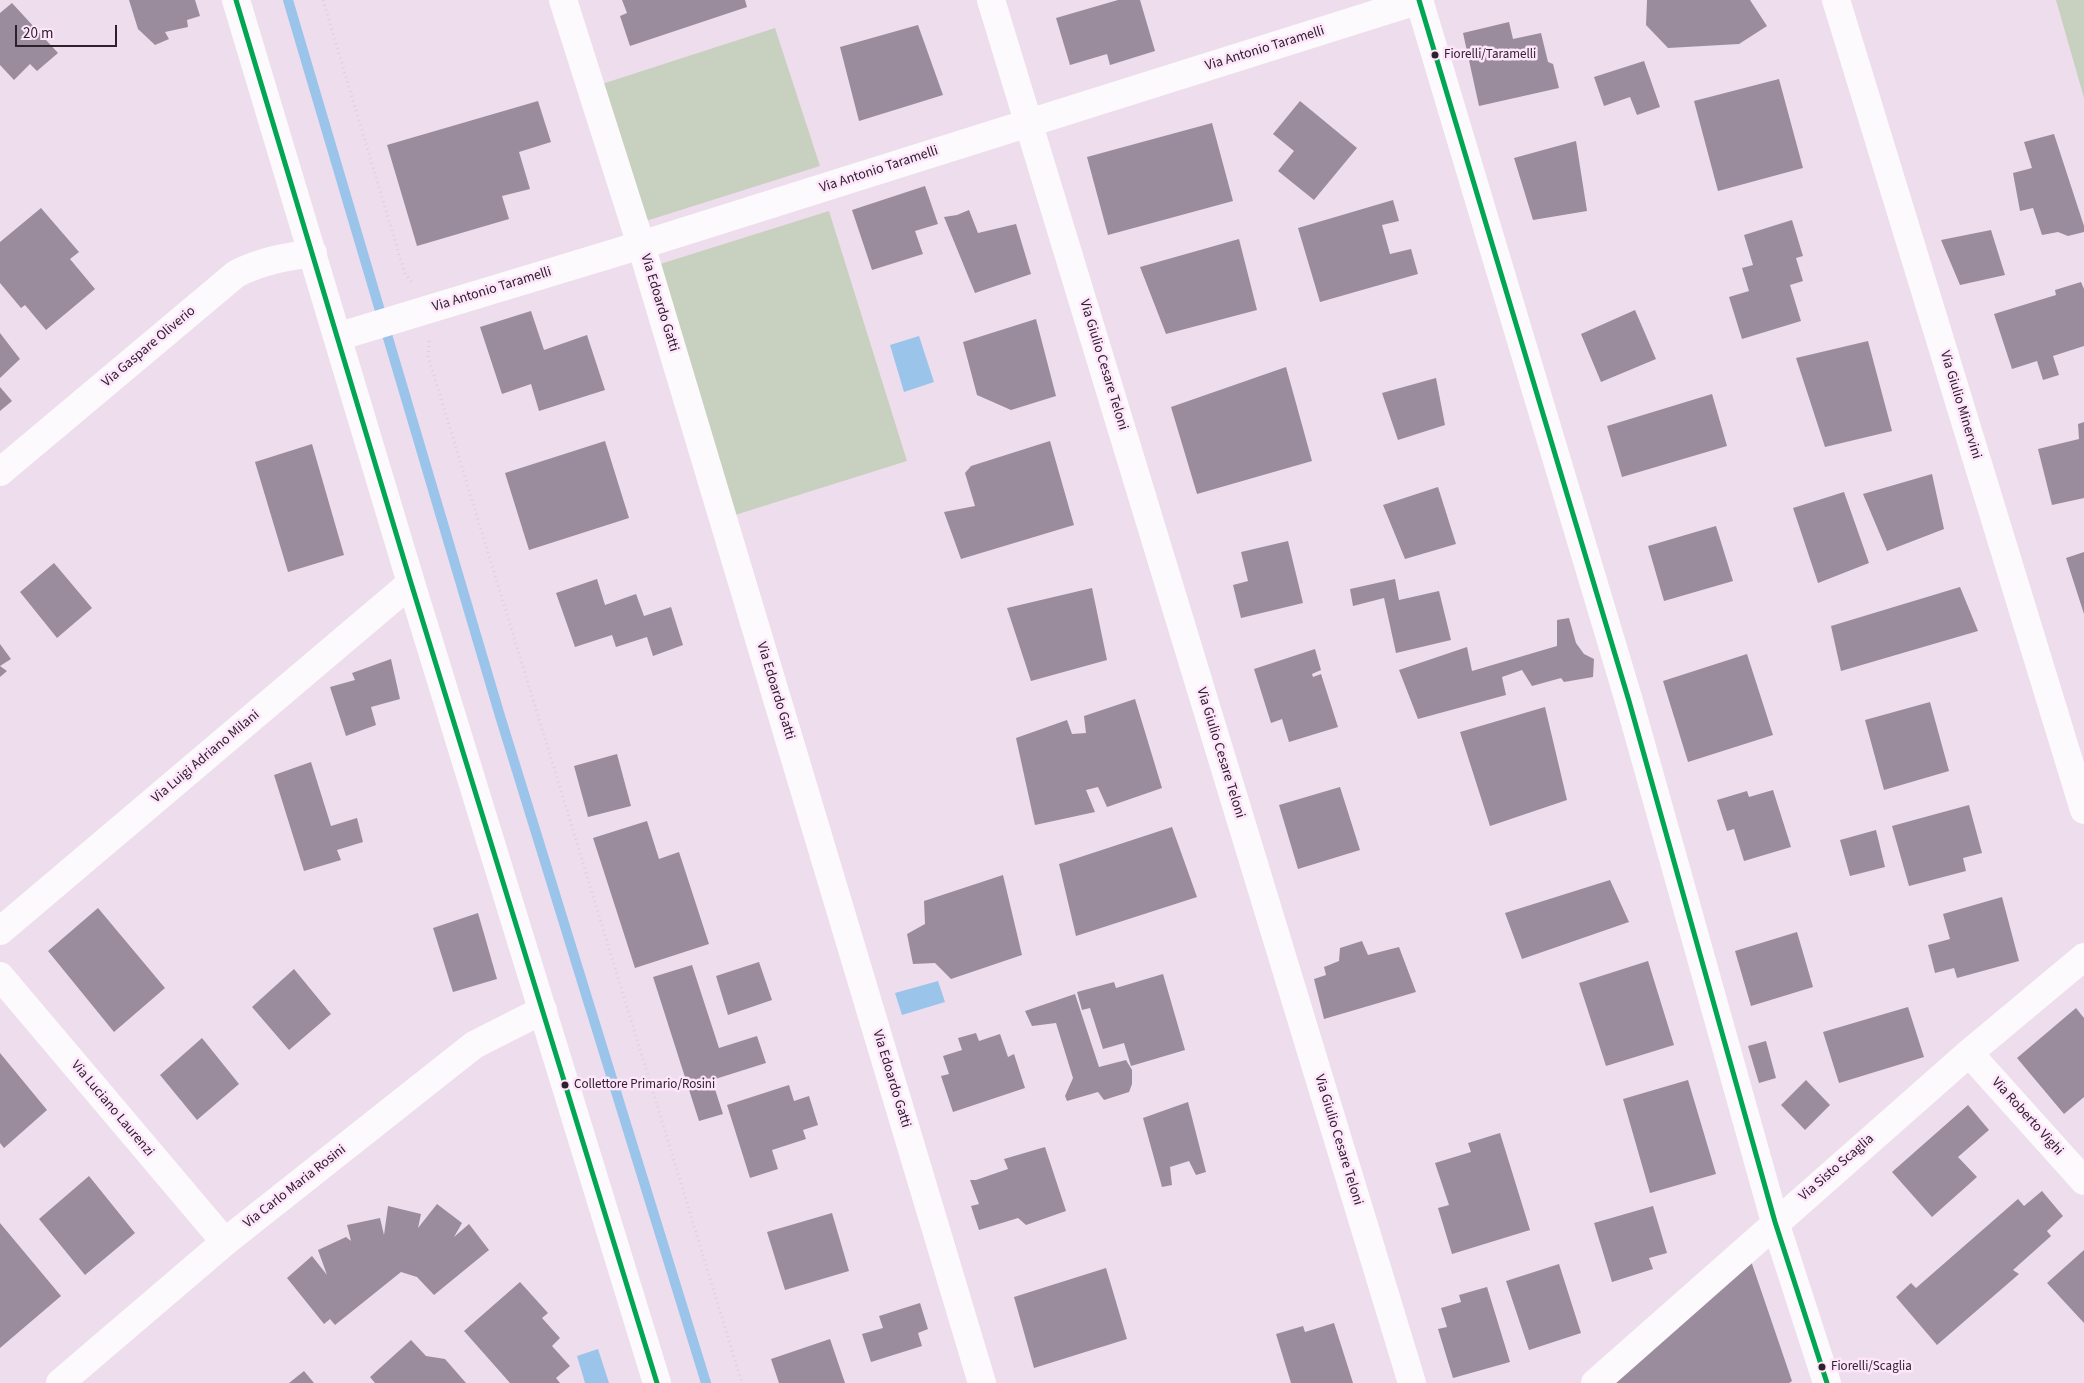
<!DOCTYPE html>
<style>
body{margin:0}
#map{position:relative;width:2084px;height:1383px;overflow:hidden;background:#eeddec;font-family:"Source Sans 3",sans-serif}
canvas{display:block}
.scale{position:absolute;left:15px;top:25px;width:102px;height:22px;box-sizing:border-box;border:2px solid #2d222c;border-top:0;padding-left:6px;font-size:15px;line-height:18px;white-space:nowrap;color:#2d222c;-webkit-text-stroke:4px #fee5fb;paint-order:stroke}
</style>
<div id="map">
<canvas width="2084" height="1383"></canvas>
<div class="scale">20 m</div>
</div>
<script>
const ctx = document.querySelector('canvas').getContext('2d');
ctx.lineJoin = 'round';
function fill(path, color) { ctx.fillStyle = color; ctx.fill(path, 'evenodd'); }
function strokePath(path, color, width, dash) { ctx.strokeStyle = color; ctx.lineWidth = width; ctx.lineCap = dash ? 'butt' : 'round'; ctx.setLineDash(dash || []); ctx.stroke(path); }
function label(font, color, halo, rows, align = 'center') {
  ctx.font = font + ' "Source Sans 3",sans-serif'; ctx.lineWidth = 5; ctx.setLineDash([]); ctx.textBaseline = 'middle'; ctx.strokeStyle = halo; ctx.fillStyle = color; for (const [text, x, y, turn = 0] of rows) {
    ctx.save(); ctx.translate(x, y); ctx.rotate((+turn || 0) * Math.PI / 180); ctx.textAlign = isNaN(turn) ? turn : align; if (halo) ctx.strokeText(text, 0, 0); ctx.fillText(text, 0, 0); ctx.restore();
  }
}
const green = new Path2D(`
 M2056,0H2084V98Z
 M775,28L820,166L646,221L602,84Z
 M829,211L907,461L735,515L657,265Z`);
const water = new Path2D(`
 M919,336L934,382L904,392L890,345Z
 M938,981L945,1002L902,1015L895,993Z
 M598,1349L609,1383H585L577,1356Z`);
const stream = new Path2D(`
 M288,0L500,716L706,1383`);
const building = new Path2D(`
 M129,0H195L200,16L187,20L188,27L165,32L169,39L155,45L138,29Z
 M622,0H745L747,7L630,46L620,16L627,13Z
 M1118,0H1140L1155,51L1110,65L1107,54L1070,65L1056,18Z
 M1647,0H1750L1767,26L1739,44L1668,48L1646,25Z
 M12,3L58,53L37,71L30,64L14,80L0,65V13Z
 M1509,22L1513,39L1541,33L1548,62L1553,64L1559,88L1479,106L1463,33Z
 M918,25L943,95L859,121L840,47Z
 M1644,61L1660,107L1637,115L1630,97L1604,106L1594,77Z
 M1779,79L1803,168L1718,191L1694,101Z
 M538,101L551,142L519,152L530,189L502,196L509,219L417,246L387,145Z
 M1300,101L1357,148L1314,200L1278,171L1294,151L1273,134Z
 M1212,123L1233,201L1108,235L1087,157Z
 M2054,134L2084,226V232L2068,236L2058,232L2042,235L2033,208L2020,211L2013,173L2032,168L2024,142Z
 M1576,141L1587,211L1533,220L1514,158Z
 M925,186L938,224L915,231L923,254L872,270L852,210Z
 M1393,200L1399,221L1382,225L1390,254L1411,249L1418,274L1320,302L1298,228Z
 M41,208L79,252L70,259L95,289L46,330L25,305L21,308L0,283V242Z
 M969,210L978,233L1016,224L1031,274L975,293L944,217L957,215Z
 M1792,220L1803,256L1796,258L1803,281L1790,285L1801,321L1742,339L1729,297L1749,291L1742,268L1753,265L1744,235Z
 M1991,230L2005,275L1960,285L1941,240Z
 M1239,239L1257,310L1166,334L1140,267Z
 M2081,282L2084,289V346L2053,356L2059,375L2043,380L2037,361L2012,369L1994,314L2056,295L2055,290Z
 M1635,310L1656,359L1601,382L1581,334Z
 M531,311L544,350L587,335L605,390L539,411L531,384L502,394L480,327Z
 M1036,319L1056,396L1011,410L977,395L963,342Z
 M0,333L20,359L0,378Z
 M1868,341L1892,431L1825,447L1796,358Z
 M1286,367L1312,461L1197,494L1171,407Z
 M1436,378L1445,425L1398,440L1382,393Z
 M0,387L12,401L0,411Z
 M1712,394L1727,446L1622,477L1607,426Z
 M2084,422V498L2052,505L2038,449L2079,439L2078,424Z
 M605,441L629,518L529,550L505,473Z
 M1050,441L1074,525L961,559L944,512L975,506L965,473L971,466Z
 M312,444L344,555L288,572L255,462Z
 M1932,474L1944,529L1887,551L1863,494Z
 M1438,487L1456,544L1405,559L1383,505Z
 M1844,492L1869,563L1818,583L1793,508Z
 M1716,526L1733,581L1664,601L1648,546Z
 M1288,541L1303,603L1241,618L1233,585L1248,581L1241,552Z
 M2084,552V614L2066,558Z
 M54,563L92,608L57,638L20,592Z
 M597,579L605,605L636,594L644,616L671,607L683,645L653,656L647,637L616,647L612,635L575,647L556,593Z
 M1395,579L1399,600L1439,591L1451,640L1396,653L1384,598L1353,606L1350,589Z
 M1960,587L1978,631L1841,671L1831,626Z
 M1092,588L1107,660L1031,681L1007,608Z
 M1569,618L1576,643L1584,654L1594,659L1593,677L1564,682L1561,678L1532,686L1522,670L1502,677L1506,695L1418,719L1399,670L1467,647L1472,671L1557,646V620Z
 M0,644L11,659L0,666L7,671L0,677Z
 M1315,649L1321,670L1312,674L1313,677L1321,674L1338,727L1289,742L1282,719L1271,723L1254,669Z
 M1747,654L1773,735L1688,762L1663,681Z
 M391,659L400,699L371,707L376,725L346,736L330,687L355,680L352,673Z
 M1135,699L1162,788L1107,807L1098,787L1086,790L1095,812L1035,825L1016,738L1067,720L1072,734L1086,733L1084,716Z
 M1930,702L1949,771L1884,790L1865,720Z
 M1545,707L1567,800L1490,826L1460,732Z
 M617,754L631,806L588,817L574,766Z
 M311,762L331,826L357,818L363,842L337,850L341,860L304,871L274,775Z
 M1340,787L1360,850L1298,869L1279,805Z
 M1773,790L1791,847L1744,861L1734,829L1727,831L1717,800L1747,791L1749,797Z
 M1969,805L1982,853L1963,858L1966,871L1909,886L1892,826Z
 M647,821L659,859L679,852L709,944L635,968L593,838Z
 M1172,827L1197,897L1076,936L1059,864Z
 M1876,830L1885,867L1850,876L1840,840Z
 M1003,875L1022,955L951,979L935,963L913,964L907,934L925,924L924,901Z
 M1610,880L1629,922L1522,959L1505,913Z
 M2002,897L2019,961L1957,978L1954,968L1935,973L1928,945L1950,939L1943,914Z
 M98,908L165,988L114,1032L48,951Z
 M478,913L497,979L453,992L433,928Z
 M1797,932L1813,987L1751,1006L1735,951Z
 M1362,941L1368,955L1399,947L1416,992L1324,1019L1314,979L1326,975L1324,967L1339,961L1340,948Z
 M1648,961L1674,1045L1606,1066L1579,983Z
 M759,962L772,1000L728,1015L716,976Z
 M692,965L719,1048L757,1036L766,1063L712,1080L723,1114L699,1121L653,977Z
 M294,969L331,1014L289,1050L252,1007Z
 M1163,974L1185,1050L1131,1066L1124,1043L1103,1049L1090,1008L1082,1010L1077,992L1114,982L1116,988Z
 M1075,994L1099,1067L1126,1060L1132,1070V1084L1129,1092L1104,1100L1098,1092L1067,1101L1065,1096L1073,1078L1056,1023L1032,1026L1025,1011Z
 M1908,1007L1924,1057L1839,1083L1823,1032Z
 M2076,1008L2084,1018V1097L2064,1114L2017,1058Z
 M976,1033L979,1041L1000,1034L1008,1057L1014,1054L1025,1088L953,1112L941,1076L949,1074L943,1056L962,1050L958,1038Z
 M202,1038L239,1084L197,1120L160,1075Z
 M1766,1041L1776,1078L1759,1083L1748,1046Z
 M0,1053L47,1110L4,1148L0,1143Z
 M1688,1080L1716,1174L1650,1193L1623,1099Z
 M1806,1080L1830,1105L1805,1130L1781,1105Z
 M789,1085L794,1101L809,1096L818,1125L803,1130L806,1139L772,1150L778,1169L750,1178L727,1105Z
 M1188,1102L1206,1172L1196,1175L1189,1161L1170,1167L1172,1185L1162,1187L1143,1118Z
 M1968,1105L1989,1130L1958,1157L1977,1177L1932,1217L1892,1172Z
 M1500,1133L1530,1230L1452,1254L1438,1208L1449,1205L1435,1163L1471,1152L1468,1143Z
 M1045,1147L1066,1211L1026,1225L1018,1218L979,1230L971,1206L979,1204L970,1180H976L1008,1169L1004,1159Z
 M89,1176L135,1233L85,1275L39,1219Z
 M2042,1191L2063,1216L2047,1231L2051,1236L2013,1270L2019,1274L1937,1345L1896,1297L1911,1283L1916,1288L2018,1199L2024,1206Z
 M437,1204L462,1223L454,1237L469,1224L489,1250L434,1295L417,1277L401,1272L335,1325L330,1319L324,1324L287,1278L312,1256L327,1275L318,1250L346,1237L351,1241L347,1225L380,1218L384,1235L388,1206L421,1214L418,1228Z
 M1653,1206L1667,1253L1649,1258L1653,1269L1612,1282L1594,1223Z
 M832,1213L849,1271L785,1290L767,1232Z
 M0,1223L61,1296L0,1348Z
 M2084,1250V1323L2047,1283Z
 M1751,1261L1792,1381L1789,1383H1605Z
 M1559,1264L1581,1333L1529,1350L1506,1281Z
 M1106,1268L1127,1339L1034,1368L1014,1297Z
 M520,1282L548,1313L542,1318L560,1338L552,1346L570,1366L556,1378L560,1383H510L464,1331Z
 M1487,1287L1510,1362L1453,1378L1438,1329L1447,1327L1441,1308L1461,1302L1459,1295Z
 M920,1303L928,1329L918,1333L922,1346L871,1362L862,1334L883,1328L879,1316Z
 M1334,1323L1353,1383H1291L1276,1334L1303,1326L1305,1332Z
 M830,1339L845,1383H779L771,1359Z
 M411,1340L426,1356L445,1359L466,1383H375L370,1377Z
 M304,1371L314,1383H289Z`);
const path = new Path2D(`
 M323,0L405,274L412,282
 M429,341L428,356L742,1383`);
const minor = new Path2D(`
 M236,0L411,583L657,1383
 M563,0L641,245L982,1383
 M991,0L1412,1383
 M1419,0L1629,701L1775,1222L1827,1383
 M1836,0L2084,810
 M337,337L641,245L1420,0
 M0,472L236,274C261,261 285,257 313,253
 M0,931L411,583
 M0,976L225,1242
 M1969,1053L2084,1181
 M60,1383L225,1242L474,1045L543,1010
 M1595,1383L1969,1053L2084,957`);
const bus1 = new Path2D(`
 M236,0L411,583L657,1383
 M1419,0L1629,701L1775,1222L1827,1383`);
const markers = [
 [1435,55,4.5,"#2d222c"],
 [565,1085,4.5,"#2d222c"],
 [1822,1367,4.5,"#2d222c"]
];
const busNames = [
 ["Fiorelli/Taramelli",1444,55],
 ["Collettore Primario/Rosini",574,1085],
 ["Fiorelli/Scaglia",1831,1367]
];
const streetNames = [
 ["Via Antonio Taramelli",1265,49,-17],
 ["Via Antonio Taramelli",879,170,-18],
 ["Via Antonio Taramelli",492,290,-17],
 ["Via Edoardo Gatti",659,303,73],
 ["Via Gaspare Oliverio",149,347,-40],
 ["Via Giulio Cesare Teloni",1103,365,73],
 ["Via Giulio Minervini",1960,405,73],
 ["Via Edoardo Gatti",775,691,73],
 ["Via Giulio Cesare Teloni",1220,753,73],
 ["Via Luigi Adriano Milani",206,757,-40],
 ["Via Edoardo Gatti",891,1079,73],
 ["Via Luciano Laurenzi",112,1109,50],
 ["Via Roberto Vighi",2027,1117,48],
 ["Via Giulio Cesare Teloni",1338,1140,73],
 ["Via Sisto Scaglia",1837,1168,-41],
 ["Via Carlo Maria Rosini",295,1187,-38]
];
fill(green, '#c8d1bf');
fill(water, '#9bc4eb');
strokePath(stream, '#9bc4eb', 10);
fill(building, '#9a8c9d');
strokePath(path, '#d8d3d8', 3, [1, 4]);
strokePath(minor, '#fcfafc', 28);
strokePath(bus1, '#00a651', 5);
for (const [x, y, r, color] of markers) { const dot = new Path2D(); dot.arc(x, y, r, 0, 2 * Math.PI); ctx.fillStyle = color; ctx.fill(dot); strokePath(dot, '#fee5fb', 2); }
label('13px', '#2d222c', '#fee5fb', busNames, 'left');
label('14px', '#2d222c', '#fee5fb', streetNames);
</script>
